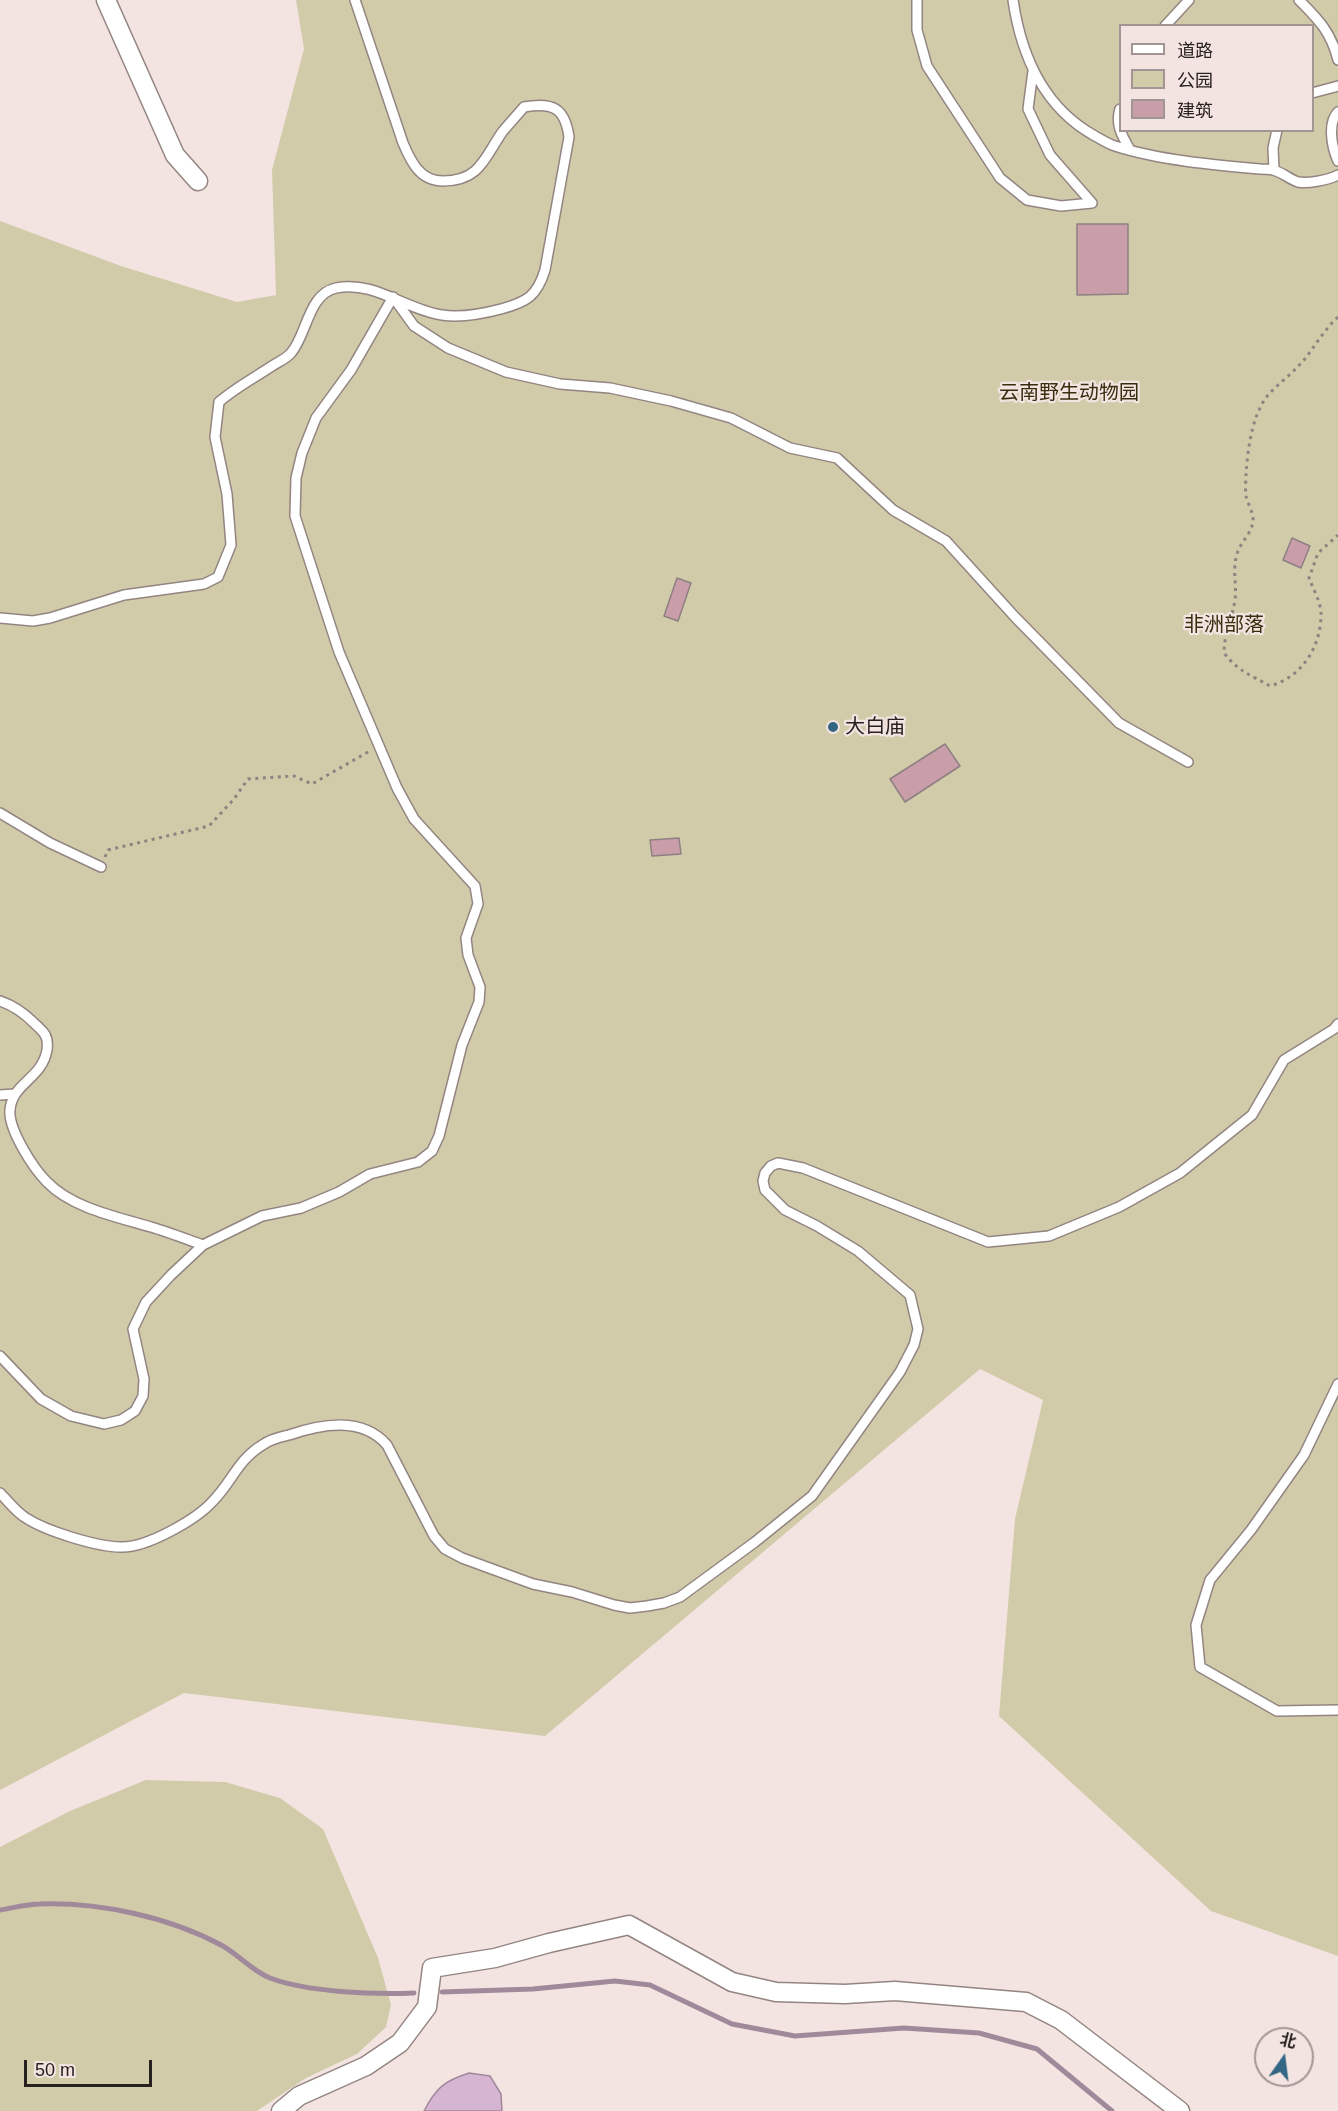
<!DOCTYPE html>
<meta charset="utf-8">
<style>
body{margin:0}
#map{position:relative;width:1338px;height:2111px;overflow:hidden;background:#f4e4e1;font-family:Helvetica,"Noto Sans SC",sans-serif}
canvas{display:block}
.legend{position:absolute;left:1119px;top:24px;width:195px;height:108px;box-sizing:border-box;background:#f4e4e1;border:2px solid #a29694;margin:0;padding:8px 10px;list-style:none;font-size:18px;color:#272120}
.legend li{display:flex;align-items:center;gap:12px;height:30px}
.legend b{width:30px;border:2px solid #a29694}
.north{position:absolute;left:1254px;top:2027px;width:60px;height:60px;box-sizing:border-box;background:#f4e4e1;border:2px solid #a29694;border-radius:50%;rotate:14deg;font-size:16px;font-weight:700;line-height:24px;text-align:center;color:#272120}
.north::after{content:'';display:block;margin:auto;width:21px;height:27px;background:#336784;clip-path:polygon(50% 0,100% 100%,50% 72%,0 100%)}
.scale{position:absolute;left:24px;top:2060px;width:128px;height:27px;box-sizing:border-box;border:3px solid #272120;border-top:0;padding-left:8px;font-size:18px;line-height:21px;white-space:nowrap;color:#272120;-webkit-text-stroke:4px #f4e4e1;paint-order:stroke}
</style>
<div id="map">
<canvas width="1338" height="2111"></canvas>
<ul class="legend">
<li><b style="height:8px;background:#fff"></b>道路</li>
<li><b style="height:16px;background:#d1cba9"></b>公园</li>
<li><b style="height:16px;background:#c99ea9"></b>建筑</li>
</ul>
<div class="north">北</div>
<div class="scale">50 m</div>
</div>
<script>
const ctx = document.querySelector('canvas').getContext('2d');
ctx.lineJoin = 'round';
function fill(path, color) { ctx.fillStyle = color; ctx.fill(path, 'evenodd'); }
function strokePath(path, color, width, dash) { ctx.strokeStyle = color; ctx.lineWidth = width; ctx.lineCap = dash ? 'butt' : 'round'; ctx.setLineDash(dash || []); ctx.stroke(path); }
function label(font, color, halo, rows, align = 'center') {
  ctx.font = font + ' Helvetica,"Noto Sans SC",sans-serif'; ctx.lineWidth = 4.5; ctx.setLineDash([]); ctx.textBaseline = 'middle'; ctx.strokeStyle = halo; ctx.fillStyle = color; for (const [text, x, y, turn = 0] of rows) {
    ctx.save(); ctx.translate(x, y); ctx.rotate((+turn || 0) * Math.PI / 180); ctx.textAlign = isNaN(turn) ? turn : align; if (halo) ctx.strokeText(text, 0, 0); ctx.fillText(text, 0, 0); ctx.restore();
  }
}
const green = new Path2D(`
 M296,0H1338V1956L1211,1911L999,1716L1015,1519L1043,1400L980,1369L545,1736L184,1693L0,1790V221L121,266L237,302L276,295L272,170L304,49ZM1120,26H1312V130H1120Z
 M146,1780L225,1782L280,1798L323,1829L378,1958L391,2005L386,2027L357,2054L306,2078L257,2111H0V1847L70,1811Z`);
const water = new Path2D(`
 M469,2073L490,2076L501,2094L502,2111H424C436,2088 444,2081 469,2073Z`);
const stream = new Path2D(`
 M0,1910C13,1908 27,1904 40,1904C99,1902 169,1917 221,1945C238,1954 252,1971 270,1978C307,1992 374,1995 414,1993
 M442,1992L533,1989L615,1981L650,1985L732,2024L795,2036L904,2028L979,2033L1037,2049L1112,2111`);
const building = new Path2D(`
 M1077,224H1128V294L1077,295Z
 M1292,538L1310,546L1301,568L1283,560Z
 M677,578L691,583L678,621L664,616Z
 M945,744L960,766L905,802L890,779Z
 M679,838L681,854L652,856L650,840Z`);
const path = new Path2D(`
 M1338,317C1324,330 1315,346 1304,360C1293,373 1279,383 1268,395C1252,415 1248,448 1246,473C1246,480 1245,489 1246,496C1248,504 1254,514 1253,522C1251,534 1240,543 1237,554C1232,570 1237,584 1235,600C1232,618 1224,634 1224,653C1239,672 1249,674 1270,686C1302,677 1321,647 1321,614C1321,602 1313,589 1309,578L1318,553L1338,535
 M105,857L108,850L209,826L234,799L248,779L294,776L312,784L368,752`);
const service = new Path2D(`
 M917,0V30L927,66L1000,178L1027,200L1061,206L1092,203
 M1013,0C1021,55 1044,108 1095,136C1101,139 1108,144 1115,146C1158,160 1214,165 1260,169C1264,169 1269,169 1273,170C1282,172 1289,179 1298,182C1308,184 1328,180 1338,175
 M1299,0C1319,20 1331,32 1338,60
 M1165,26L1189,0
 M1033,71L1028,109L1050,155L1092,203
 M1312,93L1338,86
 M1120,109C1115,124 1122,136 1130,150
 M1338,112C1327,123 1332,148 1338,161
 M1274,170L1273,148L1277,130
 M0,618L33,621L50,618L124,595L204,584L218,577L231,545L227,494L215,437L219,402C235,388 254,378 272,366C278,362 286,359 291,353C307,335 308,294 336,288C374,280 406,310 442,315C461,318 482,314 501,309C527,302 537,296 545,270L569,137C565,108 553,102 524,107C517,115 510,123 503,131C485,156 481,181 443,181C420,181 411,162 403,143L355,0
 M0,813L50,843L101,867
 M0,1001C12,1005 25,1014 34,1023C44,1032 49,1036 47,1050C42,1079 12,1083 10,1110C8,1129 33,1168 47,1182C72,1208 117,1217 151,1227C168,1232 186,1239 203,1245
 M0,1095L14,1094
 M0,1356L41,1399L71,1416L104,1424L121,1420L135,1411L143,1396L144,1379L133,1329L146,1302L171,1275L203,1245L262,1216L301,1208L339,1192L370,1174L418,1162L432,1151L439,1136L462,1045L479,1002L480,987L468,955L466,938L478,904L475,886L414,819L397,788L339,652L295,516L296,478L302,453L316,418L351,370L393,297L414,326L448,348L506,372L560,384L610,388L671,401L731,418L790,448L837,458L893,510L946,541L1015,617L1119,723L1188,762
 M1338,1384L1304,1455L1251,1530L1210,1580L1196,1625L1200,1667L1277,1711L1338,1710
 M0,1493C8,1501 16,1512 26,1518C46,1531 97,1547 121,1547C146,1548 196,1520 213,1501C232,1482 238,1459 264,1444C271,1439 281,1437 289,1435C321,1424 362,1416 387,1445L434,1536L445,1549L462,1558L533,1584L572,1592L614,1605L630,1608L647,1606L664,1603L680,1597L755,1542L812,1496L900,1372L914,1345L918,1329L910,1295L858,1251L817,1226L785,1210L765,1190L763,1181L765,1173L771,1166L778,1163L803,1168L988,1242L1049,1236L1119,1207L1180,1173L1252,1115L1284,1060L1334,1029L1338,1024`);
const minor = new Path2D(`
 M106,0L175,155L198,181
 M281,2111L299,2096L366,2066L400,2043L427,2007L432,1968L495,1958L549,1943L629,1925L732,1982L776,1992L845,1994L895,1991L1026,2002L1061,2020L1180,2111`);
const markers = [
 [833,727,6,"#336784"]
];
const parkNames = [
 ["云南野生动物园",1069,393],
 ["非洲部落",1224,625]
];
const poiNames = [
 ["大白庙",845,727]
];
fill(green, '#d1cba9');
fill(water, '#d5b5d1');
strokePath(water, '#a1899c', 1.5);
strokePath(stream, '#a1899c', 5);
fill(building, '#c99ea9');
strokePath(building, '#8e8083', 1.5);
strokePath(service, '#938581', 12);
strokePath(minor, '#938581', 21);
strokePath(path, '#8e8381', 3, [3, 4.5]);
strokePath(service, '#fff', 9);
strokePath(minor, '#fff', 18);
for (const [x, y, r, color] of markers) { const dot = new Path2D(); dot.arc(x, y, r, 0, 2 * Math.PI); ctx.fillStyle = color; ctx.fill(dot); strokePath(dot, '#f4e4e1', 2); }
label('20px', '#352f0e', '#f4e4e1', parkNames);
label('20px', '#272120', '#f4e4e1', poiNames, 'left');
</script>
